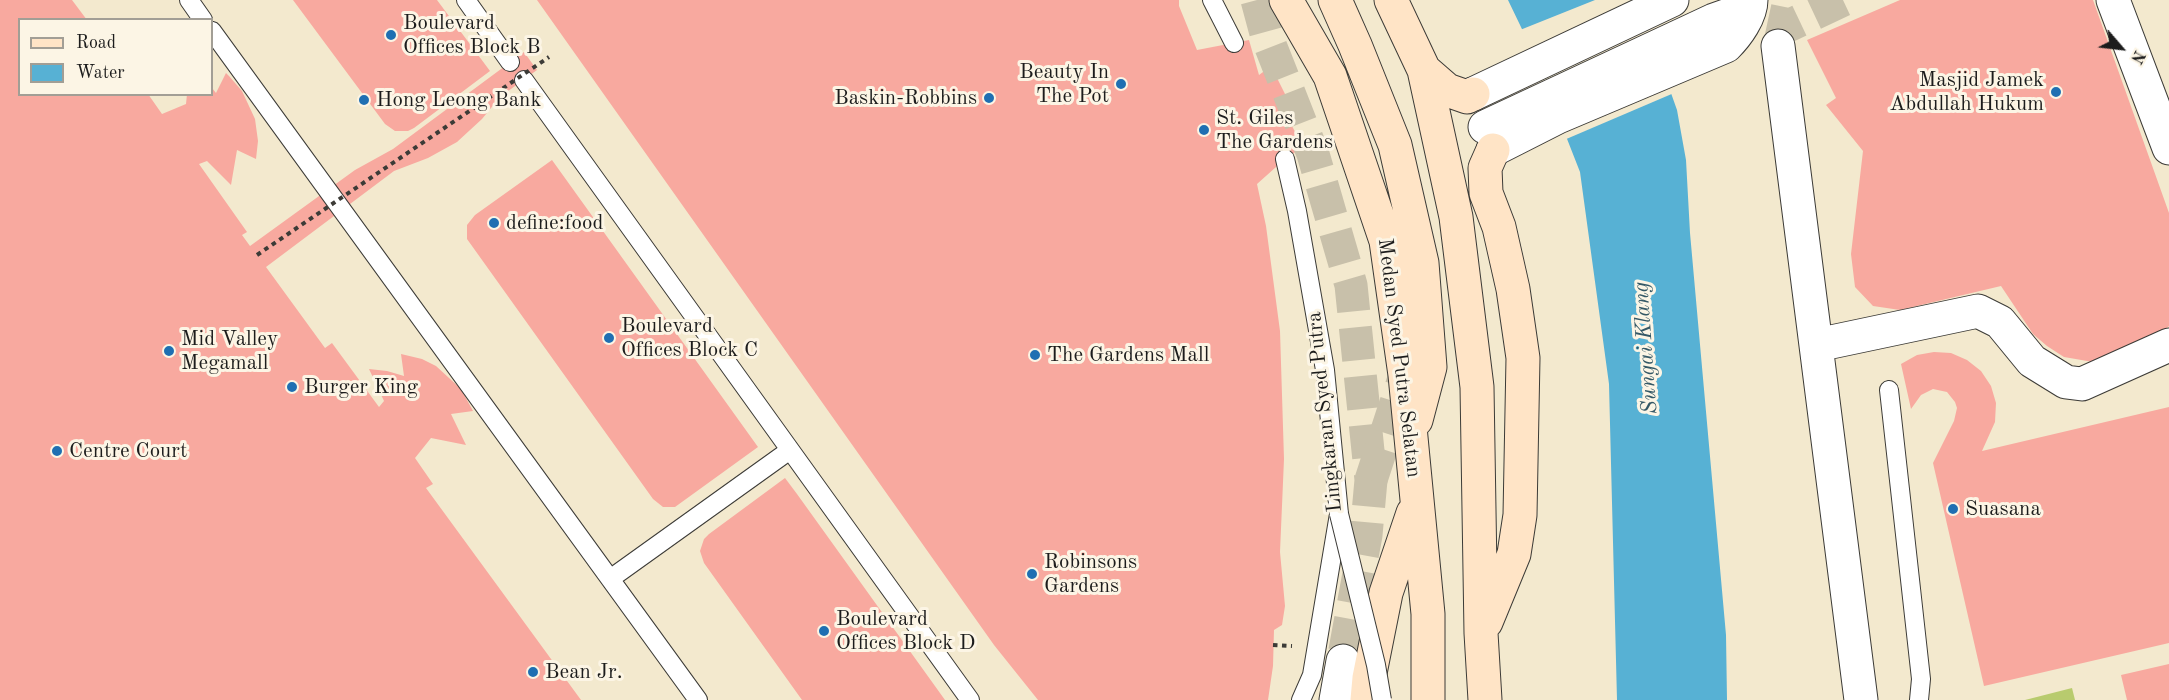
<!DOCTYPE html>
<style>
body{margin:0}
#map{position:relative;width:2169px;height:700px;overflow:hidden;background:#f3e9ce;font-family:"Old Standard TT",serif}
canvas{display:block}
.legend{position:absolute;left:18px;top:18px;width:195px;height:78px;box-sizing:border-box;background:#fcf5e5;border:2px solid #a29e95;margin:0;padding:8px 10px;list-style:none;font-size:18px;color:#1c1c1c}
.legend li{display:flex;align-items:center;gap:12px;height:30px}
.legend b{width:30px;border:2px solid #a29e95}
.north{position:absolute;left:2091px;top:18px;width:60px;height:60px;-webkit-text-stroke:4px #fcf5e5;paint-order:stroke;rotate:118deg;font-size:16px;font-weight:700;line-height:24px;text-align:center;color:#1c1c1c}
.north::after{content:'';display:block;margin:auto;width:21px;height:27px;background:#1c1c1c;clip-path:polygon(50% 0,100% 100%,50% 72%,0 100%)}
</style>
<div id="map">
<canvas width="2169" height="700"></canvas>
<ul class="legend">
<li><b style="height:8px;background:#ffe4c6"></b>Road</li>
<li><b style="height:16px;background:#57b1d4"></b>Water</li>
</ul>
<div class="north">N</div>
</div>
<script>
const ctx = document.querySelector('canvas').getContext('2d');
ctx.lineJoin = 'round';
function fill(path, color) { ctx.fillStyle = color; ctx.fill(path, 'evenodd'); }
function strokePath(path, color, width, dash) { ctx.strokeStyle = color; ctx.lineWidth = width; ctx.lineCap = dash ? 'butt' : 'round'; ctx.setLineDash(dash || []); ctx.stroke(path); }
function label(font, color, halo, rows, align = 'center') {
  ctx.font = font + ' "Old Standard TT",serif'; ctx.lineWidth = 6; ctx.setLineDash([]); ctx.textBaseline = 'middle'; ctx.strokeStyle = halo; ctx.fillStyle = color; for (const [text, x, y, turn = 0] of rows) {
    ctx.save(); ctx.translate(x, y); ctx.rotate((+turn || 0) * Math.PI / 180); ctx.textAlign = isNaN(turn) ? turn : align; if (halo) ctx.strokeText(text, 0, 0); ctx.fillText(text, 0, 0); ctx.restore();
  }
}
const green = new Path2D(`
 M2072,688L2075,700H2025Z`);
const water = new Path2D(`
 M1508,0H1638L1677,110L1686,160L1690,233L1726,635L1727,700H1617L1609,384L1580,172L1533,52Z`);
const pier = new Path2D(`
 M1595,0H1641L1674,93L1564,140L1520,30Z`);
const building = new Path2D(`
 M0,0H72L87,20H20V94H148L162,114L186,104L187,94H212V88L216,93L226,73L229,76L242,91L255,119L258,141L256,159L237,150L231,185L207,161L199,164L247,232L242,235L250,246L355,170L393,149L524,52L537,70L500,97L482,119L457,142L428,158L394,171L266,267L325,348L332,343L379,407L384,401L369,369L387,371L404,376L401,354L422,359L436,366L461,389L473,411L451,414L466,445L431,438L415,458L433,484L426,488L581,700H0Z
 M293,0H437L490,71L414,128L408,131H395L385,124Z
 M537,0H1179V6L1197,50L1249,40L1259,75L1271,66L1289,102L1282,107L1303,147L1285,159L1257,184L1266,226L1280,331L1284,459L1280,552L1285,606L1282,625L1274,630L1273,666L1268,700H1038L994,645Z
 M1900,0H2093L2169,213V326L2156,338L2093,362L2064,357L2047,346L2033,334L2001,286L1900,310L1873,306L1855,287L1851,254L1863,151L1826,105L1836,98L1807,40Z
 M552,160L758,447L675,507H663L653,499L467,239V225L475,215Z
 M1934,352L1951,353L1967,360L1981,371L1991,386L1996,403L1995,422L1982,451L2169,407V643L1984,686L1933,463L1954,421L1957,408L1955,402L1947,392L1933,389L1921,395L1911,409L1901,364L1917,355Z
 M785,478L797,494L945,700H802L704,563L700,551L704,539L709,534Z
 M2169,664V700H2127L2121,675Z`);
const minorTunnel = new Path2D(`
 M1728,0L1734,13L1790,25L1843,0`);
const tertiaryTunnel = new Path2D(`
 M1257,0L1267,37L1313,154L1351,285L1371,480L1366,535L1343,661`);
const secondaryTunnel = new Path2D(`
 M1371,480L1405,375`);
const path = new Path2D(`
 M1273,645L1292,646`);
const service = new Path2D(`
 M189,0L203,20
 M466,0L510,62
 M1212,0L1234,43
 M212,31L698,700
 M524,80L970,700
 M1285,159L1297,211L1325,370L1339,514L1312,675L1301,700
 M1889,390L1921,679L1919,700
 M610,579L790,450`);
const minor = new Path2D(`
 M2113,0L2169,148
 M1778,46L1861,700
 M1473,94L1672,0
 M1485,127L1714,20L1734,13
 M1493,150L1558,117L1726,46C1737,35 1751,16 1751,0
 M1817,345L1978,311L2000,322L2032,361L2066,382L2082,384L2169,345`);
const tertiary = new Path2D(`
 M1336,700L1343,661`);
const secondary = new Path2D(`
 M1286,0L1330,76L1386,241L1405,375L1428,614V700
 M1335,0L1355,45L1395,145L1422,263L1430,367L1416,420
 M1391,0L1424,70L1456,217L1477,387L1481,633L1485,700
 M1424,70L1447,90L1467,97L1473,94
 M1486,622L1514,554L1520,515L1523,358L1513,289L1499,227L1486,193L1485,168L1493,150
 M1367,700L1369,678L1386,593L1413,513`);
const pathBridge = new Path2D(`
 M257,255L549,57`);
const serviceBridge = new Path2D(`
 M1339,514L1376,665L1382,700`);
const markers = [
 [391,35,6,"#1f6fb2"],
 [1121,84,6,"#1f6fb2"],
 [2056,92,6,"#1f6fb2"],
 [989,98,6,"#1f6fb2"],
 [364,100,6,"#1f6fb2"],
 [1204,130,6,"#1f6fb2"],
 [494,223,6,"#1f6fb2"],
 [609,338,6,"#1f6fb2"],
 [169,351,6,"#1f6fb2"],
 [1035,355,6,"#1f6fb2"],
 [292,387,6,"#1f6fb2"],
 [57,451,6,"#1f6fb2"],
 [1953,509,6,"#1f6fb2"],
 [1032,574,6,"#1f6fb2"],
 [824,631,6,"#1f6fb2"],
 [533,672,6,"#1f6fb2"]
];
const poiNames = [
 ["Boulevard",403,23],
 ["Offices Block B",403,47],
 ["Beauty In",1109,72,"right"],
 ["The Pot",1109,96,"right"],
 ["Masjid Jamek",2044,80,"right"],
 ["Abdullah Hukum",2044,104,"right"],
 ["Baskin-Robbins",977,98,"right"],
 ["Hong Leong Bank",376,100],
 ["St. Giles",1216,118],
 ["The Gardens",1216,142],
 ["define:food",506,223],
 ["Boulevard",621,326],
 ["Offices Block C",621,350],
 ["Mid Valley",181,339],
 ["Megamall",181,363],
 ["The Gardens Mall",1047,355],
 ["Burger King",304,387],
 ["Centre Court",69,451],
 ["Suasana",1965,509],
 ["Robinsons",1044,562],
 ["Gardens",1044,586],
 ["Boulevard",836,619],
 ["Offices Block D",836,643],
 ["Bean Jr.",545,672]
];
const streetNames = [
 ["Medan Syed Putra Selatan",1399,358,83],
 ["Lingkaran Syed Putra",1325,412,-96]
];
const waterNames = [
 ["Sungai Klang",1646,348,-94]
];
fill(green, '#b8cb6e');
fill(water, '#57b1d4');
fill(pier, '#f3e9ce');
fill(building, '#f8a99f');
strokePath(minorTunnel, '#c8c0aa', 33, [33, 16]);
strokePath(tertiaryTunnel, '#c8c0aa', 33, [33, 16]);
strokePath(secondaryTunnel, '#c8c0aa', 33, [33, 16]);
strokePath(service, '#3c3b37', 20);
strokePath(minor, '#3c3b37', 35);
strokePath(tertiary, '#3c3b37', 35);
strokePath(secondary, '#3c3b37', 35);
strokePath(path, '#3c3b37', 4, [4.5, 4.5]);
strokePath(service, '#fff', 18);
strokePath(minor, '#fff', 33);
strokePath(tertiary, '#fff', 33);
strokePath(secondary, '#ffe4c6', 33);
strokePath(serviceBridge, '#3c3b37', 20, []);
strokePath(pathBridge, '#3c3b37', 4, [4.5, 4.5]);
strokePath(serviceBridge, '#fff', 18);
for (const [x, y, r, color] of markers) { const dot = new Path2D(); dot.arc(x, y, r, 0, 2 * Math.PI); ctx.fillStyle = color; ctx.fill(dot); strokePath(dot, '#fcf5e5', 2); }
label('21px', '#1c1c1c', '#fcf5e5', poiNames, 'left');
label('21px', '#1c1c1c', '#fcf5e5', streetNames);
label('italic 22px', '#345866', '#fcf5e5', waterNames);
</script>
